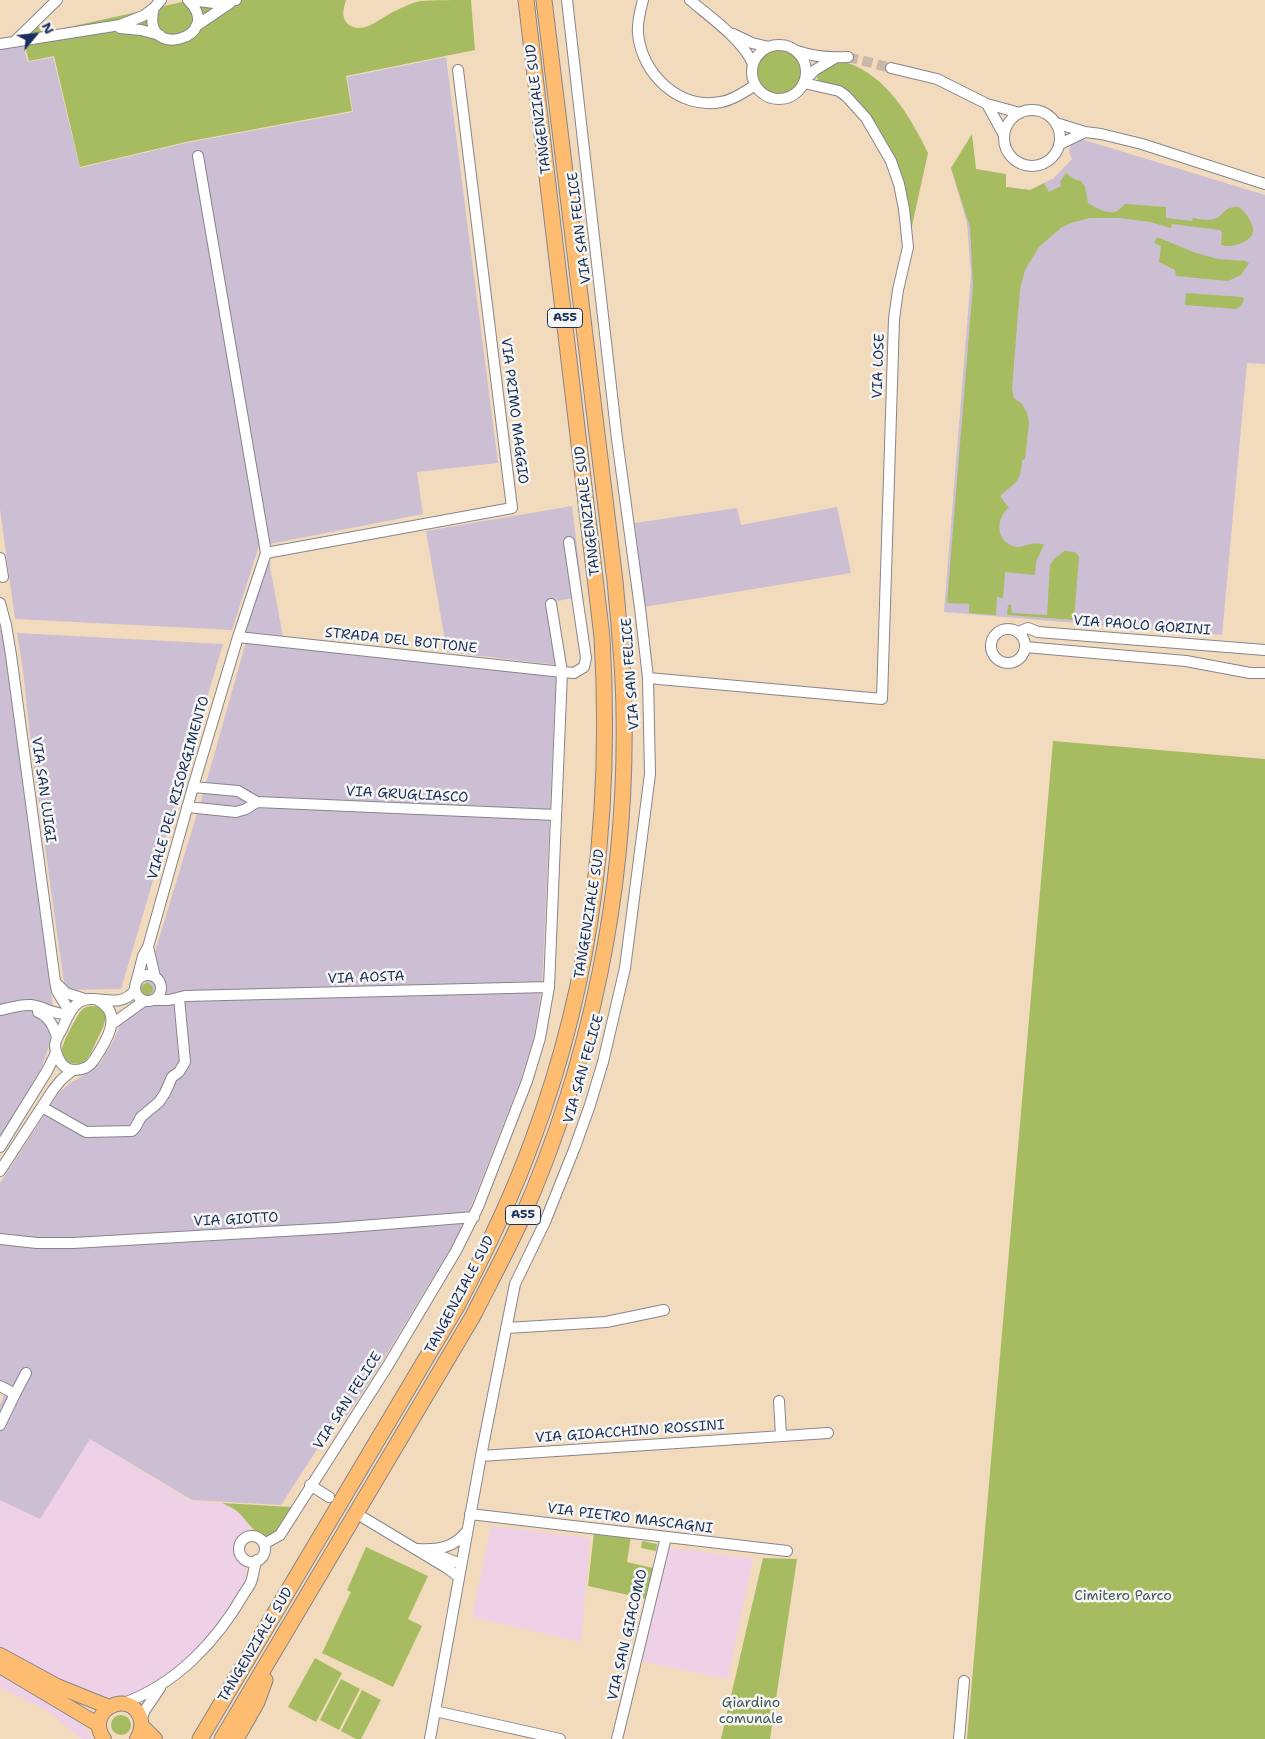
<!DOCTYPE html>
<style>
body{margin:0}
#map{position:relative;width:1265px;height:1739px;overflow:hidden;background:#f2dbbc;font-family:"Shantell Sans",sans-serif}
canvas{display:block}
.north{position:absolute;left:10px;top:10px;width:50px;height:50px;-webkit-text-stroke:4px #f6f6f2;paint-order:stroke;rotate:62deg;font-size:14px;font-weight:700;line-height:20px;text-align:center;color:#1b2f5e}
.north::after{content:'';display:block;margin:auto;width:18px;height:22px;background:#1b2f5e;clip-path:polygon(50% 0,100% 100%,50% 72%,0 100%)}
</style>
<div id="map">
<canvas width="1265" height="1739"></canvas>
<div class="north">N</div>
</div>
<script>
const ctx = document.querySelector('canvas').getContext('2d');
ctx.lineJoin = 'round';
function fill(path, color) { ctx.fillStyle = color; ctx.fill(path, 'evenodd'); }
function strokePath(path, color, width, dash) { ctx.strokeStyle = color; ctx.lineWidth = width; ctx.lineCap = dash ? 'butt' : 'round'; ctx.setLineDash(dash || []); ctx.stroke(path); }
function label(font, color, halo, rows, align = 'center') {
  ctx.font = font + ' "Shantell Sans",sans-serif'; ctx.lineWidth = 5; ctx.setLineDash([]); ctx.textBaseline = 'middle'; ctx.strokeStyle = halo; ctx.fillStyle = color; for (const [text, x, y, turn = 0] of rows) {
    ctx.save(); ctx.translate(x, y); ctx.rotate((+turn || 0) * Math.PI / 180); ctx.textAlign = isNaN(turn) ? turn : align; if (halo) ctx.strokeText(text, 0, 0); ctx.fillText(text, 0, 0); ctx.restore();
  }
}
const built = new Path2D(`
 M90,1439L191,1501L221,1503L233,1508L239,1513L255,1532L246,1533L241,1536L238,1540L235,1549L238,1557L244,1566L246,1576L245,1582L238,1596L212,1634L196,1650L164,1677L148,1687L130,1696L105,1697L94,1696L30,1668L26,1661L0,1648V1500L40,1519Z
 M491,1526L590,1538L581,1642L472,1617Z
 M670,1548L753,1558L728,1679L639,1661Z
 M0,1674L63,1712L85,1727L93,1739H82L46,1710L0,1688Z`);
const industrial = new Path2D(`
 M22,42L28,62L53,57L80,168L186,143L353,112L347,77L446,57L498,463L417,472L423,514L259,546L232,630L15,619L0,509V49Z
 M1081,139L1265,195V364L1247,363L1222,635L944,612L971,275L967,223L951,168L1006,174V187L1030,190L1054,178L1072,159L1069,152L1071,144Z
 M572,506L583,596L547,603L557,665L447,652L426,531Z
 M837,507L851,573L644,607L635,523L737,508L741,525Z
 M271,562L270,567L283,637L246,633L266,567Z
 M0,629L3,630L9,673L53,1008V1024L49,1046L41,1069L0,1137Z
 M17,633L223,644L121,989L65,990L32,753L23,670Z
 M246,642L556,676L542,986L534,1037L521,1079L468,1214L451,1248L381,1363L346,1417L340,1414L281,1505L192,1500L90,1439L40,1519L0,1500V1405L5,1394L0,1391V1183L58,1094L70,1083L92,1071L101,1062L113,1042L119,1028V1024L138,1001L144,988L203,794Z`);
const green = new Path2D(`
 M191,0H346C343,9 341,19 349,25C365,35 381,17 395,11C403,7 412,3 420,1C432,0 458,0 471,0L475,50L346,76L352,111L186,142L80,167L54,56L29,61L23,39L37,24L42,33Z
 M752 72a27 27 0 1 1 54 0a27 27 0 1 1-54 0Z
 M829,62C835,62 842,61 848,63C887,76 911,118 928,153L910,235L907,209L868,116L820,83L817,78V74Z
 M972,134L976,169L1006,174V187L1030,190L1044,183L1049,192L1061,186L1060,182L1066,173L1076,180L1081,181L1085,187L1088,203C1094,207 1107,214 1114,212C1117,212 1122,207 1125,204L1166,207V218L1192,221L1193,218C1199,219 1208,221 1214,219C1225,216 1222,206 1239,207C1245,211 1257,227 1252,235C1246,244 1230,248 1221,245L1222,233L1220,230L1172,224L1171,228L1150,222L1120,218H1090L1071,223L1062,227L1039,247L1025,270L1020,289L1012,389L1014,398L1022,404L1027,413L1029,423L1025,459L1022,460C1021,482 1016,482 1000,496L1009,508C996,517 995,540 1013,546C1020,549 1026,544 1032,544C1036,543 1041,544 1044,544L1036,562L1035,575L1005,572L1003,598L997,597L996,615L969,613V604L947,603L973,285L970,227L951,168Z
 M1157,237L1196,253L1218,259L1245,261L1249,263L1241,275L1228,281L1176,276L1175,270L1159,262L1161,246L1154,243Z
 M1186,293L1242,297L1244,299L1241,306L1236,309L1185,305Z
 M1065,551L1075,552L1079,557L1074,620L1007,615L1008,605H1011L1012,613L1047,615L1050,565L1055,558Z
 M1053,741L1265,759V1739H967Z
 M141 989a6 6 0 1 1 12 0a6 6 0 1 1-12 0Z
 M90,1006C116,1005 103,1028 97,1040C93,1047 90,1059 82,1063C78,1064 74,1064 70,1063C66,1060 62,1055 62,1050C62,1043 76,1018 80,1012C83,1008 86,1007 90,1006Z
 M222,1503L292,1507C287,1514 283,1525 277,1531C261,1547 248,1521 239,1513C234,1508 228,1506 222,1503Z
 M594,1532L631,1536L627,1562L653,1568L646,1599L588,1586Z
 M642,1541L657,1544L656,1551L641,1548Z
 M366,1547L428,1576L408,1619L422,1626L393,1687L322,1653L351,1592L347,1590Z
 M763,1558L797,1559L770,1739H721Z
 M315,1658L342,1673L316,1722L288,1707Z
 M341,1679L360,1689L339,1730L320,1720Z
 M362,1690L381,1700L361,1739H356L341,1731Z
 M111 1725a10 10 0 1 1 20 0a10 10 0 1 1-20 0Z`);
const minorTunnel = new Path2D(`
 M848,57L891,68`);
const minor = new Path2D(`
 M191,0L214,3L236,0
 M643,0C640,11 637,23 638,34C642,74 679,110 721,102C733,100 745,92 755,85
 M690,0C710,17 742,39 753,64
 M154,8C139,62 227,38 188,0
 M196,26L230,3
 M120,28L141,30L160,35
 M733,34L752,43L769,47
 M15,41L57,0
 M0,44L120,25L143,16L154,8L161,0
 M752 72a27 27 0 1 1 54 0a27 27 0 1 1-54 0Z
 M797,51C814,57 830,58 848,57
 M891,68L937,79L987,104L1020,113
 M805,80L815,70L835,58
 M987,104L1004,135
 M1004 138a28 28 0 1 1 56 0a28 28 0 1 1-56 0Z
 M1056,123L1085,132L1101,134L1142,144L1265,184
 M1060,144L1085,132
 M266,553L512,508L458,70
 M0,558L3,577
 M0,603L6,625L11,655L55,981L57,991L70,1012
 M991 646a17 17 0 1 1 34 0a17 17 0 1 1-34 0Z
 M1018,632L1028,628L1038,632L1265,650
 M238,637L562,672L574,673L584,667L586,658L569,542
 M1025,647L1186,661L1250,673H1265
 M648,678L882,699L894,319L898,290L908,247L904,209L899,184L891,161L866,118L846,96L839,91L804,83
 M193,787L238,791L257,802
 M187,807L236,812L246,809L257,802L556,815
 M148,947L155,977
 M135 988a13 13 0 1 1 26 0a13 13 0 1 1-26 0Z
 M136,983L143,956L148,947L193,787L238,637L266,553L198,156
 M57,984L66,993L85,999
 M153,1000H169L185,996L549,987
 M99,1001C124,1014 106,1042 94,1060C90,1066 83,1070 75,1070C67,1070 61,1065 58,1057C52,1046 56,1039 62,1029C66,1020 70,1009 78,1003C94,991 119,1012 135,990
 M0,1010C10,1008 21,1004 31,1005C46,1007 52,1015 69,1014
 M38,1012C49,1017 53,1025 57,1037
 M112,1024L144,1001
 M42,1107L86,1132L132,1131L135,1128L141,1117L159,1102L165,1093L172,1077L179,1072L185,1062L179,998
 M0,1147L47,1071L56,1053
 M0,1171L53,1090L61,1080L73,1070
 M0,1239L37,1243H73L336,1228L474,1217
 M506,1328L606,1322L664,1310
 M0,1386L15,1394L0,1425
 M15,1394L26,1373
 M779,1401L781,1436
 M481,1456L828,1433
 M310,1485L329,1497
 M470,1514L787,1551
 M364,1518L447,1568L459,1577
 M239 1549a13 13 0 1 1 26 0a13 13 0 1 1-26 0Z
 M264,1544L280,1535L387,1367L456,1251L478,1207L527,1081L540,1038L549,987L562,672L551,604
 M418,1549C438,1550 454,1548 467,1531
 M430,1552L461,1564
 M121,1704C176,1685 217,1641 245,1592C248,1588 251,1583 252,1579C254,1572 254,1566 257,1560
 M435,1711L560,1739
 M141,1720L145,1710L160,1688
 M430,1739L481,1456L515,1284L545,1222L575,1147L590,1105L603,1062L625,968L650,774L648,678L640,608L617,439L567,0
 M617,1739L666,1537
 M959,1739L964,1681`);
const major = new Path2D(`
 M0,1655L57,1686L109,1707
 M0,1666L99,1725
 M142,1726L155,1739
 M104,1739C84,1711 129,1688 140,1717C143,1725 141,1732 137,1739`);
const highway = new Path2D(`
 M200,1739L456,1308C485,1253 512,1198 533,1139C594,976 612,810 602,637L526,0
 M222,1739L473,1316C489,1284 506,1253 521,1220C591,1062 627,888 624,715C624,670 619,626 615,581L544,0
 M236,1739L257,1702L265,1680`);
const shields = [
 [565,318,35],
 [523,1215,35]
];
const shieldNames = [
 ["A55",565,318],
 ["A55",523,1215]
];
const streetNames = [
 ["TANGENZIALE SUD",539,109,-97],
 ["VIA SAN FELICE",580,228,-97],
 ["VIA LOSE",879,366,-88],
 ["VIA PRIMO MAGGIO",514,411,83],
 ["TANGENZIALE SUD",588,511,-97],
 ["VIA PAOLO GORINI",1142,626,4],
 ["STRADA DEL BOTTONE",401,641,6],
 ["VIA SAN FELICE",631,674,-94],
 ["VIALE DEL RISORGIMENTO",179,788,-74],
 ["VIA SAN LUIGI",43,790,82],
 ["VIA GRUGLIASCO",407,795,3],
 ["TANGENZIALE SUD",590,914,-81],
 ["VIA AOSTA",366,978,-2],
 ["VIA SAN FELICE",584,1069,-74],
 ["VIA GIOTTO",236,1220,-3],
 ["TANGENZIALE SUD",460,1295,-62],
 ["VIA SAN FELICE",348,1401,-57],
 ["VIA GIOACCHINO ROSSINI",630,1432,-4],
 ["VIA PIETRO MASCAGNI",630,1519,7],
 ["VIA SAN GIACOMO",628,1635,-77],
 ["TANGENZIALE SUD",256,1645,-59]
];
const parkNames = [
 ["Cimitero Parco",1123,1596],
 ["Giardino",751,1703],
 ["comunale",751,1719]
];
fill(built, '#eed0e7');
fill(industrial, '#ccbed3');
fill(green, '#a7bc61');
strokePath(minorTunnel, '#c7b9a9', 10, [10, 5]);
strokePath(minor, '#86858d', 12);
strokePath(major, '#86858d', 16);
strokePath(highway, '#86858d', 17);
strokePath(minor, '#fff', 10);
strokePath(major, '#fdbc6f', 14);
strokePath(highway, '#fdbc6f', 15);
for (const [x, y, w] of shields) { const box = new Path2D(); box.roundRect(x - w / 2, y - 9.5, w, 19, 4); ctx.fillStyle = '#f6f6f2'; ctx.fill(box); strokePath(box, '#1b2f5e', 1); }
label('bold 12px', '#1b2f5e', null, shieldNames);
label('14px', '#1b2f5e', '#f6f6f2', streetNames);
label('14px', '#45595f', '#f6f6f2', parkNames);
</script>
